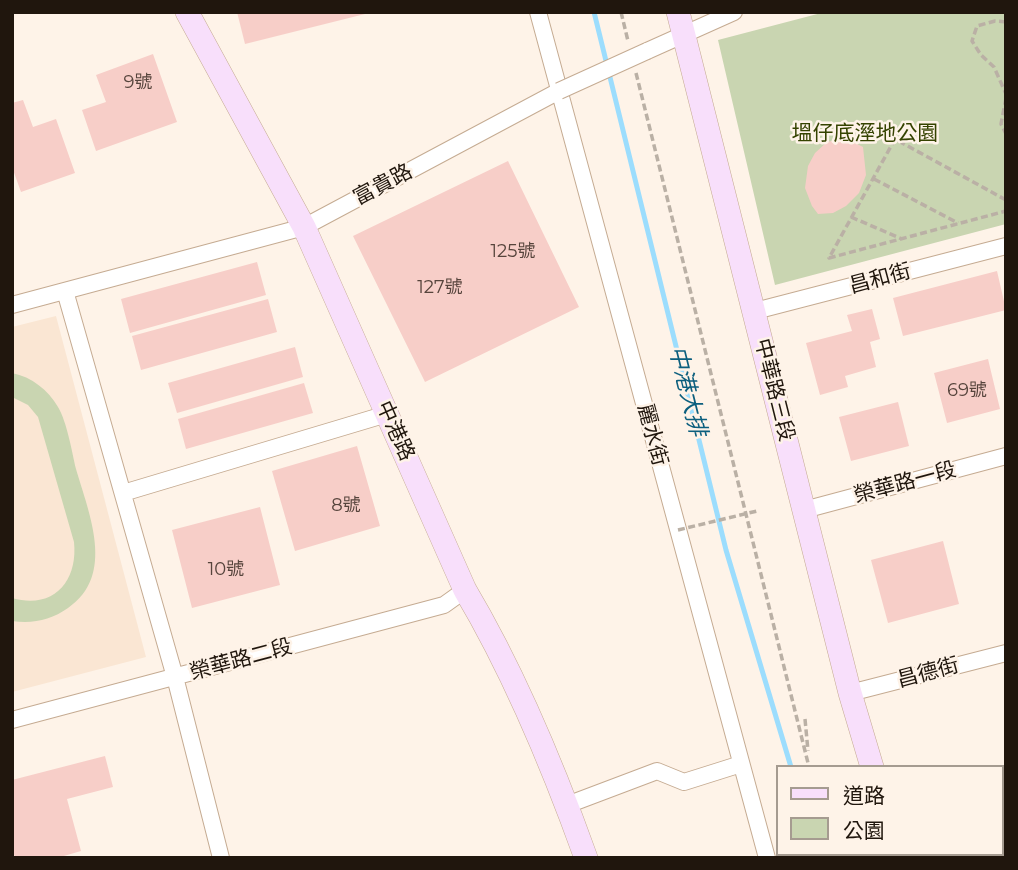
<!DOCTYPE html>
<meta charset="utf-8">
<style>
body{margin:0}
#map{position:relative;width:1018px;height:870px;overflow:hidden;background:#fef3e8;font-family:Montserrat,"Noto Sans TC",sans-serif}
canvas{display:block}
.frame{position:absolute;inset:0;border:14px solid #20160d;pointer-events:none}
.legend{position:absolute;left:776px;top:765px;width:228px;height:91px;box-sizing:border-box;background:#fef3e8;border:2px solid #a59b90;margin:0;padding:9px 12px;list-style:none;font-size:21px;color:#20160d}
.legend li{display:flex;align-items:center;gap:14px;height:35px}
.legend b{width:35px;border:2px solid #a59b90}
</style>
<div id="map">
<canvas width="1018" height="870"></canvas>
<div class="frame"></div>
<ul class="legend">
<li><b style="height:9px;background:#f8dffb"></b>道路</li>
<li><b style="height:19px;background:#c9d5b1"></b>公園</li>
</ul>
</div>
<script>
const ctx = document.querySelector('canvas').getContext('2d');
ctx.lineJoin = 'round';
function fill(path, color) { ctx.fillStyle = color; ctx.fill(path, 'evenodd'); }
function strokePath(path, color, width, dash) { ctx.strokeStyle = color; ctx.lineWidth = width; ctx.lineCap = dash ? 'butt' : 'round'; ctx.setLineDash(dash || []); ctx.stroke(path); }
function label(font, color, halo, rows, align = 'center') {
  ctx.font = font + ' Montserrat,"Noto Sans TC",sans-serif'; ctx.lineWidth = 5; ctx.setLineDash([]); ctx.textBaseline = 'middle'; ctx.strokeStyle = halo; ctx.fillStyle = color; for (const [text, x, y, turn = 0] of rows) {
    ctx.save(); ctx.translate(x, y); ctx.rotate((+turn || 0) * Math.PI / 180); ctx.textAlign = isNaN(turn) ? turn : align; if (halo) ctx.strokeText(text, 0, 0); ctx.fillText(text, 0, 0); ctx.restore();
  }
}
const built = new Path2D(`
 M56,316L146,657L12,692V327Z`);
const green = new Path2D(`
 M825,12H1006V224L775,285L718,40Z
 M12,373C32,377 48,390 58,407C67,422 72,452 76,469C89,514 116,575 68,608C51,620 33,624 12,621V598C54,610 78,581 74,542L38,417L28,405L12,397Z`);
const stream = new Path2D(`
 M594,12L726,550L791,767
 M816,854L817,858`);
const building = new Path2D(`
 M237,12H369V13L245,44Z
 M153,54L177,122L96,151L82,110L106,102L96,75Z
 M23,100L33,127L56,119L75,173L21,192L12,167V103Z
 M845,138L863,147L866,175L859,193L846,206L833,213L818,214L812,206L805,188L808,166L815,153L827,142Z
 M508,161L579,307L425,382L353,236Z
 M257,262L266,295L130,333L121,299Z
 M997,271L1006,310L903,336L893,298Z
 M268,299L277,332L141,370L132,336Z
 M872,309L880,339L870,342L876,367L845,376L848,387L820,395L806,343L852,331L847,315Z
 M295,347L303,377L177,413L168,383Z
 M988,359L1000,409L947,423L934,373Z
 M304,383L313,413L186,449L178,419Z
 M898,402L909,446L851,461L839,417Z
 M357,446L380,526L295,551L272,471Z
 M260,507L280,585L192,608L172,530Z
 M943,541L959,604L888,623L871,560Z
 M105,756L113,787L67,799L81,851L57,858H15L12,847V780Z`);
const path = new Path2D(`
 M621,12L628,41
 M1006,22L995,21L977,26L972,41L981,55L994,67L1006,94
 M636,73L809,767
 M1006,98L1001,124L1006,134
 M874,179L958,223
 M1006,200L895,139L829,258L1006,211
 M851,217L902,239
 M805,719L808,751
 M832,854L834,858`);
const street = new Path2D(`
 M538,12L767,858
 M647,51L734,12
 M65,291L175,677L221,858
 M12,305L304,227L559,91
 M755,311L1006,246
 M123,493L387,414
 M804,510L1006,456
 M850,693L1006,653
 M12,720L444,605L465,590
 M567,805L657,771L684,782L741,764`);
const secondary = new Path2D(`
 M187,12L304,227L465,590C515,674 553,766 586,858
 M678,12L850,693L872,767
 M899,854L900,858`);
const pathBridge = new Path2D(`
 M678,530L757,511`);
const streetBridge = new Path2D(`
 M559,91L647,51`);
const numberNames = [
 ["9號",138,83],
 ["125號",513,252],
 ["127號",440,288],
 ["69號",967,391],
 ["8號",346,506],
 ["10號",226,570]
];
const parkNames = [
 ["塭仔底溼地公園",865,134]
];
const streetNames = [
 ["富貴路",383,185,-28],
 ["昌和街",880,279,-15],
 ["中華路三段",774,390,76],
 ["中港路",395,431,66],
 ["麗水街",652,435,75],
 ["榮華路一段",905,483,-15],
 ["榮華路二段",241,660,-15],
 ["昌德街",928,673,-15]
];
const waterNames = [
 ["中港大排",687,391,76]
];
fill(built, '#fae6d3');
fill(green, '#c9d5b1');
strokePath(stream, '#9cddfd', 5);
fill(building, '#f7cec8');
strokePath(street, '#c5ab92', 18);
strokePath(secondary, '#c5ab92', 24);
strokePath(path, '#bab0a5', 3.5, [7, 3.5]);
strokePath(street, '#fff', 16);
strokePath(secondary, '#f8dffb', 23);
strokePath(streetBridge, '#c5ab92', 18, []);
strokePath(pathBridge, '#bab0a5', 3.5, [7, 3.5]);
strokePath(streetBridge, '#fff', 16);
label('18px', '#56443c', null, numberNames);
label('21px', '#354300', '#fef3e8', parkNames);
label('21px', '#20160d', '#fef3e8', streetNames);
label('italic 23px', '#0c5f7e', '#fef3e8', waterNames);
</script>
